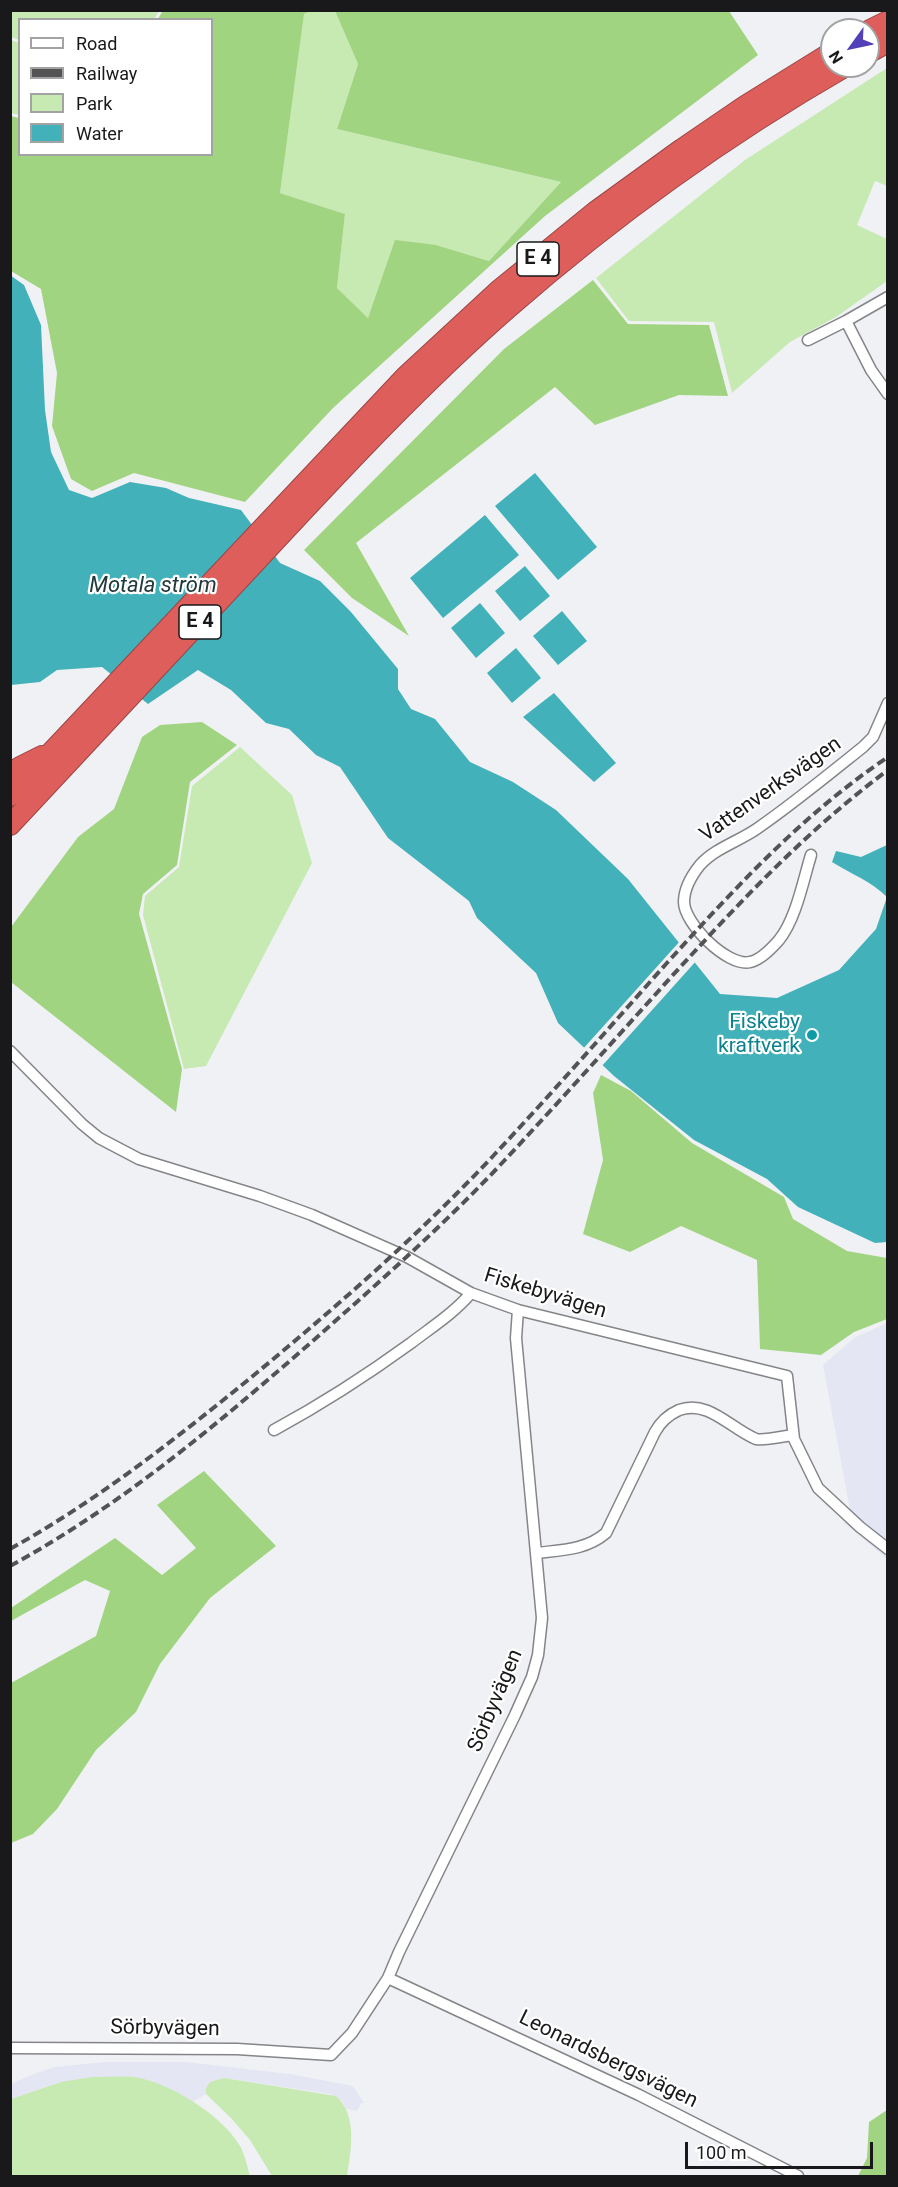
<!DOCTYPE html>
<meta charset="utf-8">
<style>
body{margin:0}
#map{position:relative;width:898px;height:2187px;overflow:hidden;background:#f0f1f5;font-family:Roboto,sans-serif}
canvas{display:block}
.frame{position:absolute;inset:0;border:12px solid #19191b;pointer-events:none}
.legend{position:absolute;left:18px;top:18px;width:195px;height:138px;box-sizing:border-box;background:#fff;border:2px solid #a3a3a4;margin:0;padding:8px 10px;list-style:none;font-size:18px;color:#19191b}
.legend li{display:flex;align-items:center;gap:12px;height:30px}
.legend b{width:30px;border:2px solid #a3a3a4}
.north{position:absolute;left:820px;top:18px;width:60px;height:60px;box-sizing:border-box;background:#fff;border:2px solid #a3a3a4;border-radius:50%;rotate:237deg;font-size:16px;font-weight:700;line-height:24px;text-align:center;color:#19191b}
.north::after{content:'';display:block;margin:auto;width:21px;height:27px;background:#5140b7;clip-path:polygon(50% 0,100% 100%,50% 72%,0 100%)}
.scale{position:absolute;left:685px;top:2142px;width:188px;height:27px;box-sizing:border-box;border:3px solid #19191b;border-top:0;padding-left:8px;font-size:18px;line-height:21px;white-space:nowrap;color:#19191b;-webkit-text-stroke:4px #fff;paint-order:stroke}
</style>
<div id="map">
<canvas width="898" height="2187"></canvas>
<div class="frame"></div>
<ul class="legend">
<li><b style="height:8px;background:#fff"></b>Road</li>
<li><b style="height:8px;background:#535356"></b>Railway</li>
<li><b style="height:16px;background:#c7e9b2"></b>Park</li>
<li><b style="height:16px;background:#42b1ba"></b>Water</li>
</ul>
<div class="north">N</div>
<div class="scale">100 m</div>
</div>
<script>
const ctx = document.querySelector('canvas').getContext('2d');
ctx.lineJoin = 'round';
function fill(path, color) { ctx.fillStyle = color; ctx.fill(path, 'evenodd'); }
function strokePath(path, color, width, dash) { ctx.strokeStyle = color; ctx.lineWidth = width; ctx.lineCap = dash ? 'butt' : 'round'; ctx.setLineDash(dash || []); ctx.stroke(path); }
function label(font, color, halo, rows, align = 'center') {
  ctx.font = font + ' Roboto,sans-serif'; ctx.lineWidth = 4.5; ctx.setLineDash([]); ctx.textBaseline = 'middle'; ctx.strokeStyle = halo; ctx.fillStyle = color; for (const [text, x, y, turn = 0] of rows) {
    ctx.save(); ctx.translate(x, y); ctx.rotate((+turn || 0) * Math.PI / 180); ctx.textAlign = isNaN(turn) ? turn : align; if (halo) ctx.strokeText(text, 0, 0); ctx.fillText(text, 0, 0); ctx.restore();
  }
}
const built = new Path2D(`
 M887,1323V1559L844,1523L850,1510L823,1365L854,1338Z
 M104,2062H186L290,2074L353,2086L364,2103H361L357,2111L346,2109L342,2101L330,2094L224,2078L206,2088V2094L193,2102L172,2090L61,2082L11,2099V2084L31,2075L54,2067Z`);
const green = new Path2D(`
 M11,10H159V11L154,19L20,20L19,40L11,37Z
 M310,10L335,11L358,64L337,129L561,182L489,261L436,245L377,295L368,318L337,288L345,214L280,193L304,13Z
 M11,40L19,43V115L11,113Z
 M887,68V186L875,181L857,225L887,239V281L836,317L790,342L732,393L714,322L629,321L596,278L745,160Z
 M240,747L292,795L312,863L206,1066L184,1069L143,915L145,896L179,867L192,786Z
 M92,2077C106,2077 120,2076 134,2077C169,2082 222,2115 240,2146C245,2155 247,2166 250,2176H11V2099L61,2082Z
 M224,2078L336,2096C358,2116 351,2150 347,2176H272L250,2140L231,2118L206,2094V2088L210,2082Z`);
const forest = new Path2D(`
 M163,10L310,11L304,14L280,193L345,214L337,288L368,318L395,240L436,245L489,261L561,182L337,129L358,64L335,11H729L758,55L545,216L333,408L245,502L134,473L92,491L71,479L52,426L57,373L41,289L11,271V116L19,118L20,154H212V20L158,19Z
 M593,280L628,324L709,325L728,396L679,395L595,425L555,387L356,543L409,636L352,598L304,550L504,349Z
 M202,722L237,745L190,782L177,865L143,894L139,914L182,1069L176,1112L11,982V927L78,837L114,809L142,737L160,725Z
 M601,1075L631,1091L692,1143L784,1197L793,1219L847,1251L887,1258V1319L854,1332L821,1355L760,1349L757,1260L681,1226L630,1252L583,1234L603,1160L593,1093Z
 M204,1471L276,1546L210,1598L160,1664L136,1712L96,1750L57,1809L33,1834L11,1843V1683L96,1636L110,1591L85,1580L11,1621V1608L115,1538L162,1575L196,1548L157,1505Z
 M887,2110V2176H858L867,2158L869,2122Z`);
const water = new Path2D(`
 M10,275L24,285L41,325L45,410L51,452L69,490L92,498L130,482L166,488L189,498L241,510L280,563L320,581L351,612L398,669V689L411,709L435,719L470,762L513,782L556,810L628,879L720,994L777,998L839,970L876,929L887,897C871,881 851,874 832,862L836,851L861,857L887,845V1242L875,1243L798,1207L767,1179L694,1140L614,1076L558,1023L536,973L477,918L469,901L388,838L340,767L316,755L289,729L266,723L231,690L198,670L148,704L102,667L57,670L40,682L11,685Z
 M535,473L597,547L558,580L495,506Z
 M485,515L519,555L443,618L410,578Z
 M525,566L550,596L520,621L495,591Z
 M480,603L505,633L476,658L451,628Z
 M562,611L587,641L558,665L533,636Z
 M516,648L541,678L512,703L487,673Z
 M554,693L616,763L594,782L523,717Z`);
const pier = new Path2D(`
 M681,940L697,960L601,1067L582,1050Z`);
const minor = new Path2D(`
 M846,321L871,370L888,394
 M808,340L846,321L888,297
 M811,855C803,881 796,919 779,940C772,948 761,960 750,962C727,967 684,923 684,902C684,888 692,875 700,865C715,848 740,841 758,828C794,803 828,775 863,747L873,737L888,703
 M10,1051L82,1124L99,1138L139,1159L260,1196L312,1215L407,1257L471,1293L518,1310L787,1376L794,1439L818,1488L860,1527L888,1549
 M518,1310L516,1338L542,1618L538,1655L532,1677L515,1715L399,1952L388,1978L639,2095L798,2176
 M274,1430C322,1404 367,1375 411,1343C432,1327 454,1313 471,1293
 M537,1553C562,1550 586,1550 606,1533L655,1432C661,1421 668,1415 679,1410C708,1399 731,1429 756,1439C763,1441 785,1436 793,1435
 M10,2048L237,2049L331,2055L352,2033L388,1978`);
const motorway = new Path2D(`
 M868,31L888,21
 M868,53L888,42
 M10,774L20,767L42,756
 M10,796L406,376L498,291L595,212L682,149L745,106L832,52
 M10,825C94,735 179,644 263,554C342,469 421,384 508,308C612,217 726,135 846,66`);
const rail = new Path2D(`
 M10,1549C95,1502 173,1441 248,1380C334,1309 418,1236 494,1155C553,1092 609,1028 666,964C734,889 803,814 888,757
 M10,1566C120,1506 214,1427 307,1346C375,1286 442,1227 503,1162C560,1101 616,1038 672,976C740,902 806,831 888,770`);
const markers = [
 [812,1035,6,"#0f9aa8"]
];
const shields = [
 [538,259,42],
 [200,622,42]
];
const shieldNames = [
 ["E 4",538,259],
 ["E 4",200,622]
];
const streetNames = [
 ["Vattenverksvägen",771,790,-35],
 ["Fiskebyvägen",545,1294,17],
 ["Sörbyvägen",496,1701,-67],
 ["Sörbyvägen",165,2029,1],
 ["Leonardsbergsvägen",608,2060,26]
];
const cultureNames = [
 ["Fiskeby",800,1023],
 ["kraftverk",800,1047]
];
const waterNames = [
 ["Motala ström",153,586]
];
fill(built, '#e4e7f3');
fill(green, '#c7e9b2');
fill(forest, '#a1d480');
fill(water, '#42b1ba');
fill(pier, '#f0f1f5');
strokePath(minor, '#848589', 13);
strokePath(motorway, '#994645', 22);
strokePath(minor, '#fff', 10);
strokePath(motorway, '#de5e5b', 20);
strokePath(rail, '#535356', 4, [9, 4.5]);
for (const [x, y, r, color] of markers) { const dot = new Path2D(); dot.arc(x, y, r, 0, 2 * Math.PI); ctx.fillStyle = color; ctx.fill(dot); strokePath(dot, '#fff', 2); }
for (const [x, y, w] of shields) { const box = new Path2D(); box.roundRect(x - w / 2, y - 17, w, 34, 4.5); ctx.fillStyle = '#fff'; ctx.fill(box); strokePath(box, '#19191b', 1.5); }
label('bold 20px', '#19191b', null, shieldNames);
label('21px', '#19191b', '#fff', streetNames);
label('21px', '#0d838f', '#fff', cultureNames, 'right');
label('italic 22px', '#223a3c', '#fff', waterNames);
</script>
